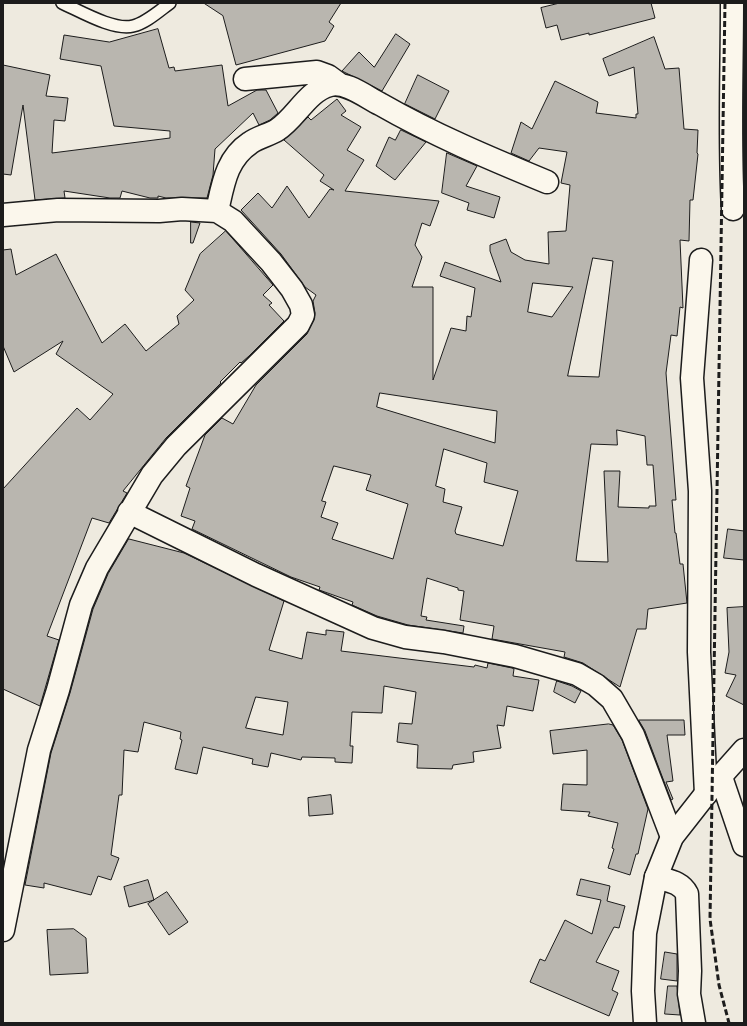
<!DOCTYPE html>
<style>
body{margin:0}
#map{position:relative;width:747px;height:1026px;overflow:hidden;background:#eeeadf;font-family:"Shantell Sans",sans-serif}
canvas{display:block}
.frame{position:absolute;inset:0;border:4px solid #1c1c1c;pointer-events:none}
</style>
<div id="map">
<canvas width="747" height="1026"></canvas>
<div class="frame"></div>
</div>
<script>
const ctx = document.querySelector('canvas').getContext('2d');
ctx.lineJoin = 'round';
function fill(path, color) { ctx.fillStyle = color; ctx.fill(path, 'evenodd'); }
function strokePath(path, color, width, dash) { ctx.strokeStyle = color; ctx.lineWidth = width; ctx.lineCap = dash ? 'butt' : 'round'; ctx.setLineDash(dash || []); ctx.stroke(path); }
const building = new Path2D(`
 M204,3H341L329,22L334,26L325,41L236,65L223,16Z
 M560,3H651L655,18L589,35V33L561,40L557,25L546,28L541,8Z
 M158,29L169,68L174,67L175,71L222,65L228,106L257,90H266L278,113L270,120L259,125L253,113L215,149L213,175L207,198H166L158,196V198H150L122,191L120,198H110L64,191L65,198L35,200L23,105L11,175L3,174V65L50,75L46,96L68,98L65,121L54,120L52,153L170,138V131L114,126L101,66L60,59L64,35L109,42Z
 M396,34L410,44L382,91L342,71L359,52L374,67Z
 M654,37L665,69L679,68L684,129L698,130L697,153L698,154L693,200H690L689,241L680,240L683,308L680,307L677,336L671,335L666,373L676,500H672L675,533H676L680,564H683L687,603L648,609L646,629H637L620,687L583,663L564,657L565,652L492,639L494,626L460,620L464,591L458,590V588L427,578L421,616L427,617L426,620L464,626L463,633L408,625L377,616L352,605L353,602L322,591L319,590L320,587L291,577L192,529L195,521L181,516L190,488L186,486L205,435L222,418L233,424L256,385L307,334L314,320L315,313L313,301L316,295L305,287L281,254L241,210L258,193L272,208L287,186L309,218L330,189L334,190L320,181L324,175L284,140L308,117L311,120L337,99L346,111L341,115L361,127L347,150L364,160L345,191L439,201L430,226L422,223L415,245L422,257L412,287H433V380L451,328L466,331L467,316L471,317L475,288L440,276L445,262L501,282L490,251V245L506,239L511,252L525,260L549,264L548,232L566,231L570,185L561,183L567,152L539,148L529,161L511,153L521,122L532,129L555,81L598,102L596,113L636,118V114H638L634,67L609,76L603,59ZM593,258L613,261L599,377L568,376ZM533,283L573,287L552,317L528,312ZM380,393L497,411L495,443L377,407ZM617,430L645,436L647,465H653L656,506H649V508L618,507L620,471H604L608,562L576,561L591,444L617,445ZM444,449L487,463L484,482L518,491L503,546L456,534L455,531L462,507L443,502L445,489L436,486ZM334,466L371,475L366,490L408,504L393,559L332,539L338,523L321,517L326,502L322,501Z
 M418,75L449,91L435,119L405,104Z
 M401,130L426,142L395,180L376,166L389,137L395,140Z
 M447,153L477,166L466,186L500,197L494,218L467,210L469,203L442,193Z
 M191,222L200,223L193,243H191Z
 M226,231L273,285L263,295L272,303L269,305L284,321L249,356L241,363L240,362L220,382L221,383L166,438L123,491L127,493L109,523L92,518L47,636L59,640L40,706L3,689V489L77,408L90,420L113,394L56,354L63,341L14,372L3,346V250L11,249L16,275L56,254L102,343L125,324L146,351L179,324L177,316L194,300L185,290L200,254Z
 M728,529L744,531V560L724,558Z
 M129,539L184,553L284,601L269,650L302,659L307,632L326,635V630L344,632L341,651L474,667L475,665L487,668L488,663L512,668L514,669L513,676L539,680L533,711L507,706L504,726L497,725L501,748L473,752L474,762L453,765L452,769L417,768L418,745L397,742L399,723L412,724L416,692L384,686L382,713L352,712L350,746H353L352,763L335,762V758L302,757L301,760L271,753L268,767L252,764L253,759L203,747L197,774L175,769L182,740L180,739L181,732L144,722L138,752L124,750L122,795H119L111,855L119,858L111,880L98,876L91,895L44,883V888L25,885L51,753L70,693L93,609L108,574ZM256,697L288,702L283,735L246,728Z
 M744,607V705L726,696L736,675L725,673L729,652L727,608Z
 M557,681L572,686L581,691L575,703L554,692Z
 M639,720H684L685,735H667L673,781L666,782L673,799L671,800L645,731Z
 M609,724L613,725L622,740L648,809L638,854H636L630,875L608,868L614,849L612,848L618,823L588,816L590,812L561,810L563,784L587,785V750L553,754L550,731Z
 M331,795L333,814L309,816L308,798Z
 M581,879L610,886L607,901L625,906L619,928L614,927L596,962L619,971L612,990L618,993L609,1016L530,982L540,959L545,961L565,920L592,934L601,900L577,895Z
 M148,880L154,900L129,907L124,887Z
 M167,892L188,922L169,935L148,904Z
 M74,929L86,938L88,973L50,975L47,930Z
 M665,952L677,954V981L661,979Z
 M668,986H677L680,1015L665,1014Z`);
const service = new Path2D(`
 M62,3C80,11 114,31 133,26C146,23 159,11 170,3`);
const minor = new Path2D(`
 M732,3C732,72 729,140 733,209
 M245,79L317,72L328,76L339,84
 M217,211C223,185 226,159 250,143C258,137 269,135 277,130C296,118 307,91 330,85C346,81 366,97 380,104C434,135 489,158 547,182
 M701,260L692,378L700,491L699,652L706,794
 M721,777L744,845
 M656,877C669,881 681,882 687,894L690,971L689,994L694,1023`);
const tertiary = new Path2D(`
 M3,215L58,210L159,211L182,209L217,211L233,221L271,262L292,289L301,305L303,315L298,325L176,446L152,475L97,568L81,605L58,690L39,750L3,930
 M129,512L256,575L373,628L405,637L444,642L515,656L577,674L596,685L612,699L633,735L672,837`);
const secondary = new Path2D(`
 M645,1023L643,991L645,933L656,877L672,837L712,786L744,750`);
const rail = new Path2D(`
 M725,3L710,919L719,985L729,1023`);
fill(building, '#b9b6af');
strokePath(building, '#1c1c1c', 1);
strokePath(service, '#1c1c1c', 14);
strokePath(minor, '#1c1c1c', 25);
strokePath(tertiary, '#1c1c1c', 25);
strokePath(secondary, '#1c1c1c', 25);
strokePath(service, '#fbf7ec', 11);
strokePath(minor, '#fbf7ec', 22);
strokePath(tertiary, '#fbf7ec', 22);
strokePath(secondary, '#fbf7ec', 22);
strokePath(rail, '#1c1c1c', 3, [6, 3]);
</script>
